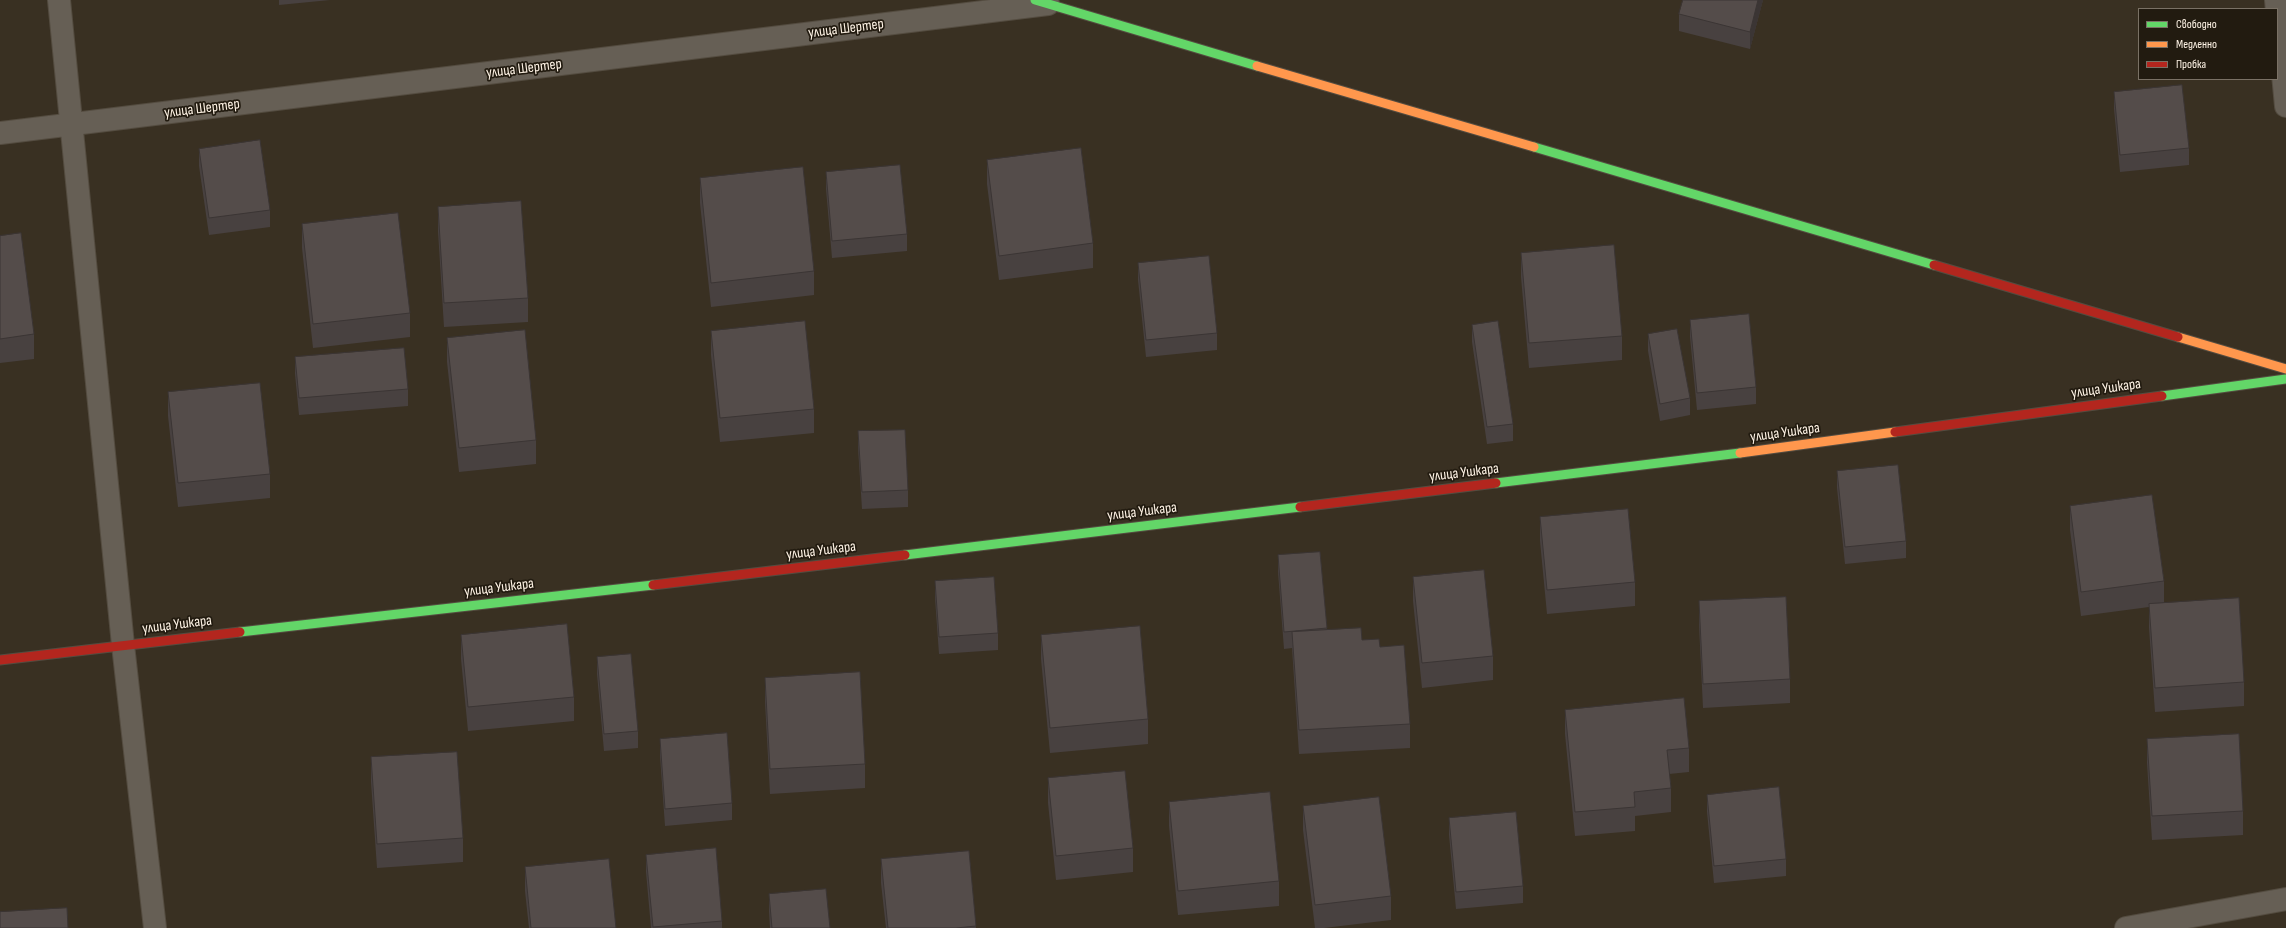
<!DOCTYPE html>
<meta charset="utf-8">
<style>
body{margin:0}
#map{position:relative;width:2286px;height:928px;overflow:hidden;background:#393022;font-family:"Sofia Sans Condensed",sans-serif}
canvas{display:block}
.legend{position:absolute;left:2138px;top:8px;width:140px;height:72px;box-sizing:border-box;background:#221b10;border:1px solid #7a7165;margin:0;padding:5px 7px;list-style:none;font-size:12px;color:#fef3e5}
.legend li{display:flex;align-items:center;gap:8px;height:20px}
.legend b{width:20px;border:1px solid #7a7165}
</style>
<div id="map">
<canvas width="2286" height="928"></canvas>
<ul class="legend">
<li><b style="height:5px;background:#63d668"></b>Свободно</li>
<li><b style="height:5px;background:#ff974d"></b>Медленно</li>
<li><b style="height:5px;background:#b3261e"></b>Пробка</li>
</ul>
</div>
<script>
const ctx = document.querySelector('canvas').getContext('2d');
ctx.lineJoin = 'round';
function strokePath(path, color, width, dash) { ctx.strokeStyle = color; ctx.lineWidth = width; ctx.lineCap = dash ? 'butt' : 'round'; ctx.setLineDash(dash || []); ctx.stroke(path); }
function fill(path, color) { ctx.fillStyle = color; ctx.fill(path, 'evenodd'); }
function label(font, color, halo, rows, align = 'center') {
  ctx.font = font + ' "Sofia Sans Condensed",sans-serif'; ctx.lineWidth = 3.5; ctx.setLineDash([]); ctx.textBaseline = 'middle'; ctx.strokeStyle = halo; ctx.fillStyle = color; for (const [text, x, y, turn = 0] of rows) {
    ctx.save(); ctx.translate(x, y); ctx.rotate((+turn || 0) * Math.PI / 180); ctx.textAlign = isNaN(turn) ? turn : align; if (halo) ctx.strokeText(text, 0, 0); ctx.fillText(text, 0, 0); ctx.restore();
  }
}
const street = new Path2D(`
 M59,0L123,645L155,928
 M2276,0L2286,106
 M0,133L1048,4
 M2126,928L2286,899`);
const fast = new Path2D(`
 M1035,0L1257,66
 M1534,147L1934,265
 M2162,396L2286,379
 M1496,483L1740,453
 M905,555L1300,507
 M240,632L653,585`);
const slow = new Path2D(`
 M1257,66L1534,147
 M2178,337L2286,369
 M1740,453L1895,432`);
const jam = new Path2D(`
 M1934,265L2178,337
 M1895,432L2162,396
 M1300,507L1496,483
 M653,585L905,555
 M0,660L240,632`);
const wall = new Path2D(`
 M279,0H330L279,5Z
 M1763,0L1750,49L1679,31V14Z
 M2114,92L2189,148V165L2120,172L2114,109Z
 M199,149L270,210V227L209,235L199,166Z
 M987,160L1093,243V268L999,280L987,184Z
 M826,172L907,234V251L832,258L826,189Z
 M700,178L814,271V295L711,307L700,203Z
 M438,207L528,298V322L444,327L438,231Z
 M302,224L410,313V337L313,348L302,248Z
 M0,236L34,334V359L0,363Z
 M1521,253L1622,336V360L1529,368L1521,277Z
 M1138,263L1217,333V350L1146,357L1138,280Z
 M1690,320L1756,387V404L1697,410L1690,337Z
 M1472,325L1513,424V441L1487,444L1472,342Z
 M711,331L814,409V433L720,442L711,355Z
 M1648,334L1690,398V415L1660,421L1648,351Z
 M447,338L536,440V464L459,472L447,362Z
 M295,357L408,389V406L299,415L295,374Z
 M168,392L270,474V498L178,507L168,416Z
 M858,431L908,490V507L862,509L858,448Z
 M1837,471L1906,541V558L1845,564L1837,488Z
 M2070,506L2164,581V603L2244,682V706L2155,712L2149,628V607L2081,616L2070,530Z
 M1540,517L1635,582V606L1547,614L1540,541Z
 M1320,552L1327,630L1362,640L1380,647L1410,724V748L1299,754L1292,648L1284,649L1278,572V555Z
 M1413,577L1493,656V680L1422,688L1413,601Z
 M935,581L998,633V650L939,654L935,598Z
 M1699,601L1790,679V703L1703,708L1699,625Z
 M461,635L574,697V721L468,731L461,659Z
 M1041,635L1148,719V744L1050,753L1041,659Z
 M597,657L638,731V748L604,751L597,674Z
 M765,678L865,764V788L770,794L765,702Z
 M1565,710L1689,748V772L1669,774L1671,788V812L1635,816V831L1575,836L1565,734Z
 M660,739L732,803V820L665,826L660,756Z
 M2147,739L2243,811V835L2152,840L2147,763Z
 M371,757L463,838V862L377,868L371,782Z
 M1048,778L1133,848V872L1056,880L1048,803Z
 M1707,795L1786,859V876L1714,883L1707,812Z
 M1169,802L1279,881V906L1178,915L1169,826Z
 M1303,806L1391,896V920L1324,928H1315L1303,830Z
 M1449,818L1523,886V903L1456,909L1449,835Z
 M969,851L976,928H886L881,883V859Z
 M646,855L722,921V928H651L646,872Z
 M525,867L616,928H529L525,891Z
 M769,894L830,928H770L769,911Z`);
const shadedWall = new Path2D(`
 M1758,0H1763L1750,49V32Z`);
const building = new Path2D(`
 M1683,0H1758L1750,32L1679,14Z
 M2182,85L2189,148L2120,155L2114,92Z
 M260,140L270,210L209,218L199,149Z
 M1081,148L1093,243L999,256L987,160Z
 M900,165L907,234L832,241L826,172Z
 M803,167L814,271L711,283L700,178Z
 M521,201L528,298L444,303L438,207Z
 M398,213L410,313L313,324L302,224Z
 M21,233L34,334L0,339V236Z
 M1614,245L1622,336L1529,343L1521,253Z
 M1209,256L1217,333L1146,340L1138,263Z
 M1749,314L1756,387L1697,393L1690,320Z
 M805,321L814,409L720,418L711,331Z
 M1498,321L1513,424L1487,427L1472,325Z
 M1677,329L1690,398L1660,404L1648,334Z
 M525,330L536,440L459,448L447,338Z
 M404,348L408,389L299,398L295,357Z
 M260,383L270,474L178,483L168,392Z
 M905,430L908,490L862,492L858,431Z
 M1898,465L1906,541L1845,547L1837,471Z
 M2152,495L2164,581L2081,592L2070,506Z
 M1628,509L1635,582L1547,590L1540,517Z
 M1320,552L1327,628L1284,632L1278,555Z
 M1484,570L1493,656L1422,663L1413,577Z
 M994,577L998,633L939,637L935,581Z
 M1786,597L1790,679L1703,684L1699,601Z
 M2239,598L2244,682L2155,688L2149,604Z
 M567,624L574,697L468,707L461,635Z
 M1140,626L1148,719L1050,728L1041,635Z
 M1361,628L1362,640L1379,639L1380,647L1404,645L1410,724L1299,730L1292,632Z
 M631,654L638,731L604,734L597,657Z
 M860,672L865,764L770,769L765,678Z
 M1684,698L1689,748L1667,750L1671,788L1634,792L1635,807L1575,812L1565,710Z
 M727,733L732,803L665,809L660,739Z
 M2239,734L2243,811L2152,816L2147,739Z
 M457,752L463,838L377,844L371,757Z
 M1125,771L1133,848L1056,856L1048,778Z
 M1779,787L1786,859L1714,866L1707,795Z
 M1270,792L1279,881L1178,891L1169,802Z
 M1379,797L1391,896L1315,905L1303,806Z
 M1516,812L1523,886L1456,892L1449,818Z
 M716,848L722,921L653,927L646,855Z
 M969,851L976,926L956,928H888L881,859Z
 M609,859L616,928H531L525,867Z
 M826,889L830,928H772L769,894Z
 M67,908L68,928H0V912Z`);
const streetNames = [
 ["улица Шертер",846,29,-7],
 ["улица Шертер",524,69,-7],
 ["улица Шертер",202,109,-7],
 ["улица Ушкара",2106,389,-8],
 ["улица Ушкара",1785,433,-8],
 ["улица Ушкара",1464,473,-7],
 ["улица Ушкара",1142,512,-7],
 ["улица Ушкара",821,551,-7],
 ["улица Ушкара",499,588,-7],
 ["улица Ушкара",177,625,-7]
];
strokePath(street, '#544c40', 24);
strokePath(fast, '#544c40', 11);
strokePath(slow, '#544c40', 11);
strokePath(jam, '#544c40', 11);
strokePath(street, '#665f55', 22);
strokePath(fast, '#63d668', 9);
strokePath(slow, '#ff974d', 9);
strokePath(jam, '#b3261e', 9);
fill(wall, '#484140');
fill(shadedWall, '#3b3534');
fill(building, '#544c4a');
strokePath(building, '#3b3534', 1);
label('15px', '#fef3e5', '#221b10', streetNames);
</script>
